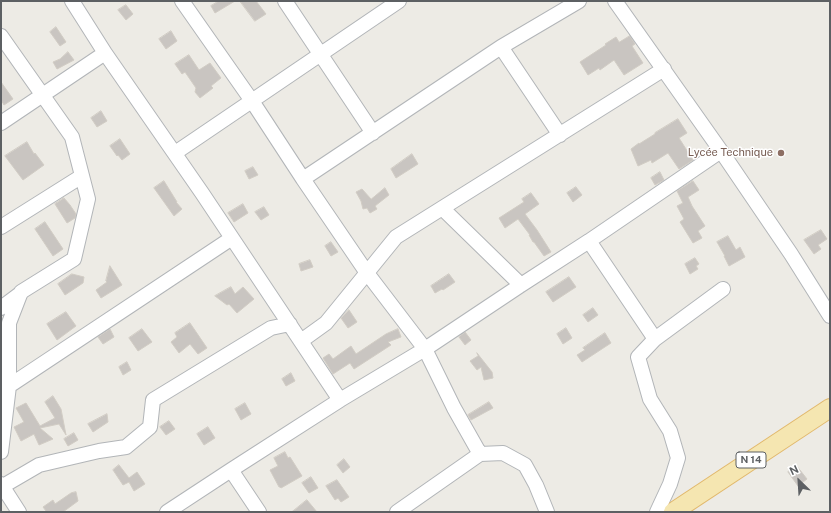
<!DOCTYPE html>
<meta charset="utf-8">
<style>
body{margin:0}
#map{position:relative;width:831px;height:513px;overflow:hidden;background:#edebe5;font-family:"Public Sans",sans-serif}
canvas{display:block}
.frame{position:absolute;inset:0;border:2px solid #5d6063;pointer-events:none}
.north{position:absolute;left:779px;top:461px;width:40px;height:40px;-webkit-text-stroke:3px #fff;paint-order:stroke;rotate:335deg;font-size:11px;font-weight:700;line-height:16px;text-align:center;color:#5d6063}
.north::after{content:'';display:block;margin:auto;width:14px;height:18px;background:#5d6063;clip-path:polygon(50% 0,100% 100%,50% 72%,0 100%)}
</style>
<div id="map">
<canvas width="831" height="513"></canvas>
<div class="frame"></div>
<div class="north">N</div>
</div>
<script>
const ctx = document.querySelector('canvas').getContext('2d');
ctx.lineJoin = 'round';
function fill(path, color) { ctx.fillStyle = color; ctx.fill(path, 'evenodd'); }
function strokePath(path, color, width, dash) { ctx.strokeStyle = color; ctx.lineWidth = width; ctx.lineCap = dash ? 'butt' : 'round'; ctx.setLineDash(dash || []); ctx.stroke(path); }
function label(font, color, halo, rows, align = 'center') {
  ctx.font = font + ' "Public Sans",sans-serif'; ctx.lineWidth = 3; ctx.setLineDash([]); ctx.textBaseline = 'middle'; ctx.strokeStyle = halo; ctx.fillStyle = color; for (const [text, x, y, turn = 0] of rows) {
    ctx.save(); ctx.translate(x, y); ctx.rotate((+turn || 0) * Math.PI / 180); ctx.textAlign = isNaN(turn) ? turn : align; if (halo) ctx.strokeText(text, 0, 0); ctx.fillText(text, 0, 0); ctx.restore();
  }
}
const building = new Path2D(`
 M219,1H235L215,13L211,6Z
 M240,1H256L266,14L255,21Z
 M126,5L133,14L126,20L118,10Z
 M56,27L66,42L60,46L50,32Z
 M171,31L177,41L166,49L159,39Z
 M630,36L635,44L632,46L643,63L624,75L614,60L600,70L599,68L588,75L580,62L606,45L605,44L616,37L619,42Z
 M68,52L74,60L57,69L53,62L60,59Z
 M189,55L199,70L210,63L221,78L211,86L213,88L200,98L195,92L196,88L185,72L182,74L175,64Z
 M1,82L13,99L4,105L1,100Z
 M101,111L107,121L97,127L91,118Z
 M678,119L687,133L679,138L693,160L679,169L668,153L652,163L651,160L638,166L631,149L639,143V144L655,134V133Z
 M120,139L130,154L122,160L118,155L117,156L110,146Z
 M27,142L34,154L35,153L44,165L23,180L5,156Z
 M412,154L418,164L396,178L391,169Z
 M253,167L258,175L249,179L245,171Z
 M660,172L664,180L655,185L651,178Z
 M164,181L177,202H176L182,209L174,216L154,188Z
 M693,181L699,190L688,197L692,206L705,226L698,231L702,238L693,243L680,222L684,219L677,206L683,203L677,191Z
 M576,187L582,195L573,202L567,193Z
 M385,188L389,195L375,206L377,209L370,213L367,208L363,209L361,201L356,192L362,189L371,199Z
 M531,193L539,204L525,214L537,230L551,252L544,256L534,242H533L529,235H530L518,219L505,228L499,218L524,202L522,199Z
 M64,198L70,205L76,214L75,218L67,223L55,204Z
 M243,204L248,213L234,222L228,213Z
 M264,207L269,215L261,220L255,212Z
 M45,222L63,249L53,256L35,229Z
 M821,230L827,239L818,245L821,249L814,254L804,240Z
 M728,236L736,250L740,247L745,257L729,266L724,256H725L717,242Z
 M331,242L338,252L331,256L325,246Z
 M695,258L699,264L696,266L698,269L690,274L685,264Z
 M310,260L313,267L301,271L299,264Z
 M110,266L122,285L101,298L96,290L107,282L106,281Z
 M72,274L84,277L83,283L65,295L58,284Z
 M449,274L455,282L443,290L442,289L435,293L431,286Z
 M569,277L576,287L553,302L546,292Z
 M231,287L235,294L243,287L254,299L237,313L229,304L227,305L215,296Z
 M593,308L598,315L588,322L583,315Z
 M349,310L357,322L348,328L341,318Z
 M66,312L76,326L57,340L47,324Z
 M190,323L207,348L198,354L190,344L179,353L171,342L177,337L175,333Z
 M566,328L572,338L563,344L557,334Z
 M110,329L114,337L103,344L98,337Z
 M142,329L152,342L138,351L129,338Z
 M398,329L401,337L388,342L391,345L354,369L350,363L333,374L323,358L329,354L333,359L351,346L356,354L386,334Z
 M465,332L471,340L465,345L459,337Z
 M605,333L611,343L582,362L577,355L585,350L583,348Z
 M477,353L492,372L493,378L484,380L481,367L477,370L470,361L478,356Z
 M127,362L131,370L123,375L119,367Z
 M291,373L295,381L286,386L282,379Z
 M53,396L61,409L66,435L59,424L40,428L53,439L39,445L34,434L21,441L14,427L24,422L16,408L26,403L40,426L55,418L45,402Z
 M489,402L493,408L471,420L468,415Z
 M245,403L251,414L241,420L235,409Z
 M107,414L108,422L93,432L88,424Z
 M169,421L175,429L166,435L160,427Z
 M208,427L215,438L204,445L197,434Z
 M74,433L78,440L68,446L64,439Z
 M285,452L288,458L290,457L302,476L281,488L280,487H279L270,470L278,466L274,458Z
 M344,459L350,467L343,473L337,465Z
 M119,465L129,478L137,472L145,484L134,491L129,482L123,485L113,470Z
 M796,465L807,479L798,486L788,472Z
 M311,477L318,488L309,493L302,483Z
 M337,480L349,497L341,502L338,498L335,500L326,486Z
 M76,492L78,501L63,512H44L46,511L43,507L53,500L55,504L71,493Z
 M307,500L317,512H292Z`);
const minor = new Path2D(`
 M72,1L105,53
 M182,1L252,101L303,179L501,47L579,1
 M285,1L373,133
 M615,1L721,151
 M1,36L72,137L88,199L74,259L21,292L9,323V386L1,452
 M501,47L560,135
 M1,123L105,53L202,193L340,400
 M175,153L399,1
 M303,179L367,273L425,349L454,408L480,454L503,453L525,465L536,485L547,512
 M442,208L521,285
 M1,227L82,176
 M589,241L655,339
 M1,308L21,293
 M301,341L326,323L396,237L664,69
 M3,390L232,238
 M231,470L259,512
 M1,484L19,512
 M3,486L39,465L99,451L126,447L150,427L153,400L271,328L290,324
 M167,512L231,470L340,400L425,349L521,285L589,241L721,151L791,254L830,316
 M397,512L480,454
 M657,512L670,484L678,458L670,431L650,399L638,357L655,339L723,289`);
const major = new Path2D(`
 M673,512L830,408`);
const markers = [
 [781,153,4,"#8d6e63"]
];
const shields = [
 [751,460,30]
];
const shieldNames = [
 ["N 14",751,460]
];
const educationNames = [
 ["Lycée Technique",773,153]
];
fill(building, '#c9c5c1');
strokePath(building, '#d1ccc4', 1);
strokePath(minor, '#b2b5b8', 16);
strokePath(major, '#e1b76a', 20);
strokePath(minor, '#fff', 14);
strokePath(major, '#f5e6b1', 18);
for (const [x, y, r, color] of markers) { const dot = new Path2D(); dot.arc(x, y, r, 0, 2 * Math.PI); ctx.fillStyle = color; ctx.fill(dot); strokePath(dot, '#fff', 1.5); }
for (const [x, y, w] of shields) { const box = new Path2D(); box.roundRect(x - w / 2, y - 8, w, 16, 3); ctx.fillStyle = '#fff'; ctx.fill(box); strokePath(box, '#5d6063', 1); }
label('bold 10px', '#5d6063', null, shieldNames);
label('11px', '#785e54', '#fff', educationNames, 'right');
</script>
